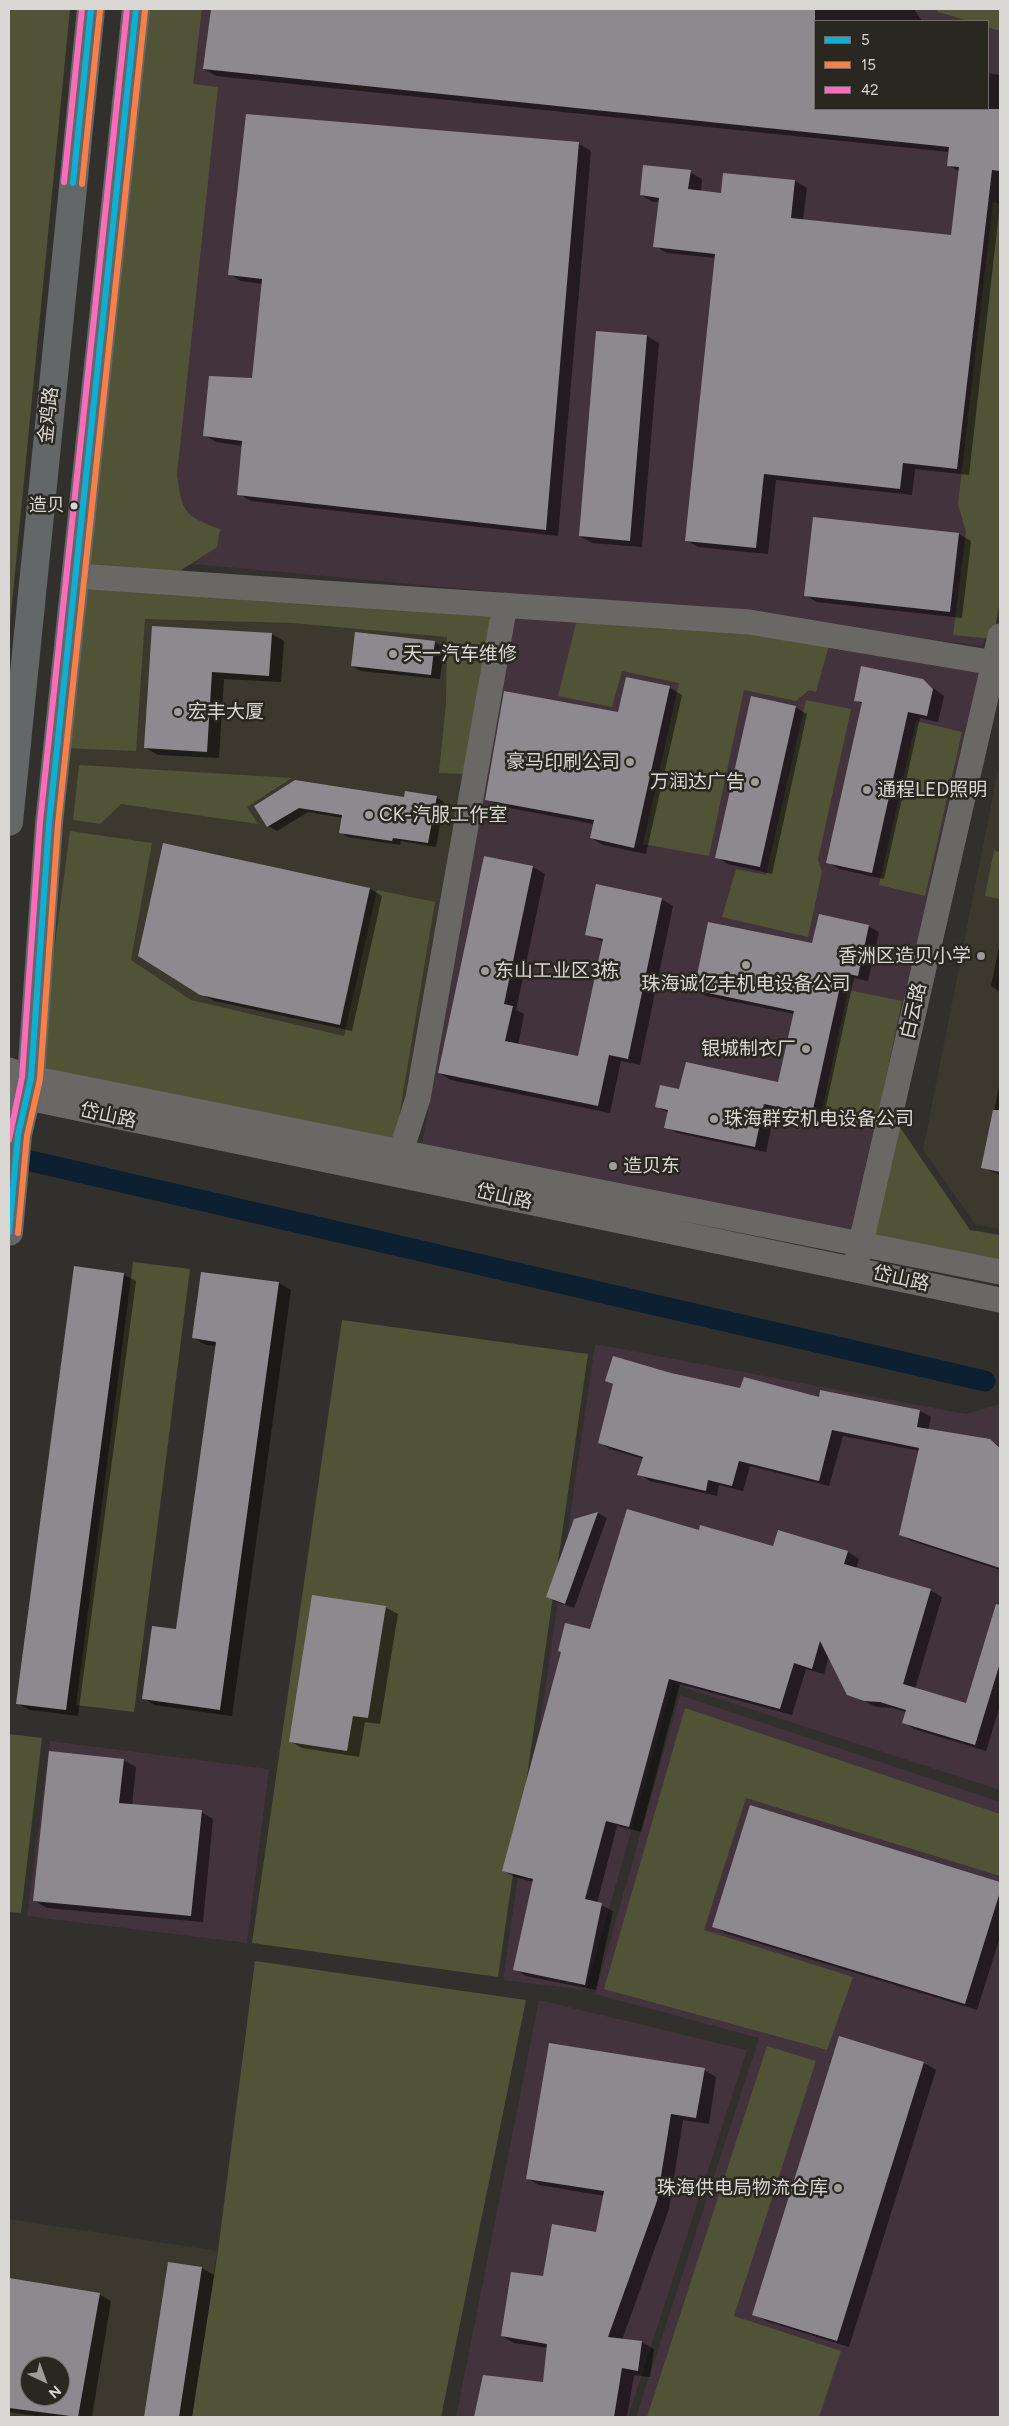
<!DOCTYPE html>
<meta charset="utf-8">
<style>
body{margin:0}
#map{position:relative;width:1009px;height:2426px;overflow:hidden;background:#32302d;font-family:Figtree,sans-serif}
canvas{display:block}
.frame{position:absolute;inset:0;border:10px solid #d9d7d4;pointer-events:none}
.legend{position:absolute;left:814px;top:20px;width:175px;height:90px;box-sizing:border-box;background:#2a2721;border:1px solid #706d69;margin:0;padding:6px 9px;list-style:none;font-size:15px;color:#d9d7d4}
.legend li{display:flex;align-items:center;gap:10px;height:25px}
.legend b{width:25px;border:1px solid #706d69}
.north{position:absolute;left:20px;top:2356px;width:50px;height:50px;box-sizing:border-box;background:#2a2721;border:1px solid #706d69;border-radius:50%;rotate:138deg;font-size:14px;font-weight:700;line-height:20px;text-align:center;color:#d9d7d4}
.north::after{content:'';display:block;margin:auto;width:18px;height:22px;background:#9f9d9a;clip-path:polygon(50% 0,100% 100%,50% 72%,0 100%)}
</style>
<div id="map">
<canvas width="1009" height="2426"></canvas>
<div class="frame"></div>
<ul class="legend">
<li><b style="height:6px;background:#0dafd3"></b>5</li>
<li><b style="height:6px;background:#f78048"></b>15</li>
<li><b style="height:6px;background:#fb6dba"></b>42</li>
</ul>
<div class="north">N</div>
</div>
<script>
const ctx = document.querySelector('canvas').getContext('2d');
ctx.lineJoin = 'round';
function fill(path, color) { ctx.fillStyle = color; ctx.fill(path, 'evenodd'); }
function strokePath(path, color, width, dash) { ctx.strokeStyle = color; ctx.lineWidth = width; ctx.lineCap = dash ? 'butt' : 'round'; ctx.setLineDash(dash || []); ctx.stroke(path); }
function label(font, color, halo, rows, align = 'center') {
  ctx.font = font + ' Figtree,"Noto Sans SC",sans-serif'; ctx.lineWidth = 5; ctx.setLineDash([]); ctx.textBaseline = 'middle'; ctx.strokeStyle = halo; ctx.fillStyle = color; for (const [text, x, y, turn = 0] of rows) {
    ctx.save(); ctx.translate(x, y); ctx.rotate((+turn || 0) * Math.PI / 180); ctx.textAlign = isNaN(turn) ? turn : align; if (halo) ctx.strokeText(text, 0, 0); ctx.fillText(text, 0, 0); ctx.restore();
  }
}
const built = new Path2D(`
 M89,601L487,623L401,1153L28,1083Z
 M1000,760V1229L975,1224L923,1150Z
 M9,2219L217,2251L192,2417H9ZM30,2366H60V2396H30Z`);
const industrial = new Path2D(`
 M157,9H1000V555L983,646L751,615L95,555ZM815,21H988V109H815Z
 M513,616L706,632L982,669L851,1245L421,1151Z
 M595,1344L966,1414L1000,1404V1790L673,1684L586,1990L503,1980Z
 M680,1695L1000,1802V2417H636L759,2038L595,1994Z
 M50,1741L269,1769L247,1943L27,1916Z
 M539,2000L747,2050L628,2417H456Z`);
const green = new Path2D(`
 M9,9H70L9,634Z
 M145,9H202L193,84L218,87L177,475C182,512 184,516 220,529L217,547L172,576L86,568Z
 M936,9H1000V31L988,27V21H969L938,12Z
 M993,202L1000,204V601L993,639L953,635L966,532L958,504Z
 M83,585L496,613L468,774L439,773L446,703L447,637L293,623L145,619L136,751L63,748Z
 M578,615L749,630L829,645L816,692L809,690L796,701L744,690L709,856L643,844L679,683L622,671L612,707L558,696Z
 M806,700L851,709L818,860L822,872L808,937L722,917L736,869L766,875Z
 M916,721L962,732L925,896L879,885Z
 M79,765L292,778L247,807L258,824L121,804L100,824L73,820Z
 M70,831L152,843L131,960L191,1000L344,1036L377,890L435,902L394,1147L37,1081Z
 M994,850L1000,852V899L985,896Z
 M848,990L902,1001L875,1130L820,1119Z
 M893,1117L970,1230L1000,1235V1283L862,1252Z
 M133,1262L190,1269L134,1712L76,1705Z
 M342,1320L588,1354L498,1977L252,1943Z
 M685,1708L1000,1814V1876L746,1798L704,1930L853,1977L827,2050L604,1989Z
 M9,1734L42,1738L21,1913L9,1912Z
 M255,1961L526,2000L441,2417H192L218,2251Z
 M767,2046L816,2061L734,2316L841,2351L819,2417H647Z`);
const shadow = new Path2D(`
 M211,9H914L922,21H815V109H988V73L1000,75V204L969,475L915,469L912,495L776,480L768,554L698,547L686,540L716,258L667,253L655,246L660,202H653L641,195L690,172L702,179L701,192L722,194L795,181L807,188L803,220L952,236L960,172L948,165L949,152L216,76L204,69Z
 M247,116L579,144L591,151L558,536L251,501L239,494L242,446L216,442L204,435L253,380L263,284L241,281L229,274Z
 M647,336L659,343L642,547L592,543L580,536Z
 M959,534L971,541L962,618L817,602L805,595Z
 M154,627L272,634L284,641L281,682L224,679L219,758L158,755L146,748Z
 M356,634L435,642L444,648L440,679L361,671L352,666Z
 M627,678L670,688L682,695L646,854L603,845L591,838L594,824L499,806L487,799L619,714Z
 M922,680L944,696L938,722L920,718L884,879L839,869L828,862L863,704L855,700Z
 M795,707L807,714L772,874L728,864L716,857Z
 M436,797L444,802L436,847L401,841L400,845L348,837L340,832L343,818L308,812L277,831L268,826L256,807Z
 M164,844L370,889L382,896L352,1031L214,1001L201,994Z
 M485,858L533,867L545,874L516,1010L524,1014L518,1045L579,1058L604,942L586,934L661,899L673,906L640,1065L621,1061L610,1113L451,1080L439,1073Z
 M868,926L879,932L868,981L854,978L823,1120L775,1109L766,1152L677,1133L666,1127L669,1113L657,1107L680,1090L779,1083L794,1014L706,996L695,990Z
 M999,947H1000V992L991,986Z
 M1000,1082V1175L982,1167Z
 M123,1274L136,1281L78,1716L30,1710L17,1703Z
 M279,1283L291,1290L232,1716L155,1705L143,1698L178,1630L217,1346L206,1345L194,1338Z
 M671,1374L741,1390L820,1399L821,1391L920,1411L931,1417L928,1430L990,1440L1000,1446V1570L912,1541L901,1535L920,1451L843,1436L829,1486L750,1466L743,1491L719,1485L717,1496L650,1481L639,1474L643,1459L610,1449L600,1443L614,1385L607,1381Z
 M598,1513L607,1518L574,1608L557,1602L548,1597L575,1520Z
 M700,1531L774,1547L848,1552L859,1559L856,1569L930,1590L942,1597L915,1689L967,1705L997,1608L1000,1609V1706L986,1751L914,1729L903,1722L906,1712L893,1708L877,1707L848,1694L829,1656L824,1674L806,1669L792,1715L680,1684L641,1832L617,1826L597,1903L613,1911L596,1990L526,1976L515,1969L533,1882L515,1877L504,1871L591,1631Z
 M385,1607L398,1614L380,1724L365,1722L359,1757L302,1748L290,1741Z
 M123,1760L136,1767L132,1805L201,1812L213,1819L203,1922L47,1908L35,1901Z
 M751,1807L1000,1883V1937L977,2010L725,1933L713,1926Z
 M840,2038L924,2063L936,2070L849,2347L766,2321L754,2314Z
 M704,2070L716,2077L709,2124L683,2120L669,2209L622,2340L642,2342L654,2349L650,2377L634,2375L627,2417H475L484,2376L544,2384L548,2348L514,2343L502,2336L544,2277L597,2233L605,2196L539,2185L527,2178Z
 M169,2263L202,2268L214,2275L192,2417H145Z
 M9,2279L99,2294L111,2301L92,2417H43L9,2412ZM30,2366H60V2396H30Z`);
const canal = new Path2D(`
 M9,1156L985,1381`);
const building = new Path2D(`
 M211,9H815V109H1000V171L992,170L957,469L903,463L900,489L764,474L756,548L685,541L715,254L653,247L659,198L640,195L643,165L691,170L688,189L721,193L723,173L795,180L791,218L951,235L959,167L947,166L949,147L203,69Z
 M246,114L579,142L546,530L237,495L242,441L203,436L209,376L252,378L262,279L228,275Z
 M596,331L647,335L630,541L579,536Z
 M813,517L959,533L950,612L804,596Z
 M152,626L272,633L269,676L212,672L207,752L144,748Z
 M355,632L435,641L431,675L351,666Z
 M861,666L923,679L933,689L927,716L908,712L872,873L826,863L862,702L854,701Z
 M626,677L670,686L634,848L590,838L594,820L485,800L504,691L618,712Z
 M751,696L796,706L760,867L715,858Z
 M295,780L404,797L405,791L437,796L428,843L393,838L392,841L339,833L342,815L299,808L267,827L254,806Z
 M163,843L370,888L340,1025L200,995L138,956Z
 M484,856L533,866L504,1004L513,1006L505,1041L578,1056L603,939L585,935L596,884L662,898L628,1059L609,1055L598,1106L438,1073Z
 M819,914L869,925L858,976L843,973L812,1114L764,1104L755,1147L664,1128L668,1110L655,1107L660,1085L679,1089L686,1062L778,1082L794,1011L694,990L708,922L812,943Z
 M993,1110H1000V1172L981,1168Z
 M74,1266L124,1273L66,1710L16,1704Z
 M201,1272L279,1282L220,1710L142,1699L152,1626L176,1629L216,1342L192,1338Z
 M613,1356L671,1373L740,1388L744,1377L819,1397L820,1390L920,1410L917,1427L990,1439L1000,1448V1568L899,1535L919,1448L832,1430L819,1481L739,1461L732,1486L708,1480L706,1491L637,1475L643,1457L598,1443L613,1384L605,1381Z
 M627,1509L699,1530L700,1525L773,1546L778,1530L848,1551L844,1564L931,1589L903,1684L966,1703L996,1604L1000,1605V1663L975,1745L902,1723L906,1710L880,1702L864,1701L847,1695L820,1641L812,1669L794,1663L780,1709L669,1679L629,1827L606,1821L585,1899L602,1903L585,1985L513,1970L533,1879L502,1871L561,1652L558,1651L565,1623L590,1629Z
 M598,1512L565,1604L546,1597L574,1519Z
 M312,1595L386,1606L368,1718L353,1716L347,1751L289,1742Z
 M49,1751L124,1759L119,1803L202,1810L191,1916L33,1901Z
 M750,1805L1000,1882V1892L965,2004L712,1927Z
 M839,2036L924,2062L837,2341L752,2315Z
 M549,2043L705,2068L696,2118L671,2114L657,2201L608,2337L642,2341L638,2371L622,2368L614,2417H474L483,2375L543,2382L547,2344L501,2336L511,2272L543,2276L552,2224L596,2232L604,2191L526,2179Z
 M168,2262L202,2267L179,2417H144Z
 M9,2278L100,2293L78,2417L9,2408ZM30,2366H60V2396H30Z`);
const minor = new Path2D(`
 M76,576L749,622L995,663
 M9,1070L31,1078L1000,1272
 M9,1094L1000,1300
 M396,1167L418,1098L505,605
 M857,1260L1000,636`);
const major = new Path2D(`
 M9,822L91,9
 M9,1232L18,1135L31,1078L49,823L136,9`);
const bus1 = new Path2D(`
 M73,183L91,9
 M9,1232L18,1135L31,1078L49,823L136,9`);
const bus2 = new Path2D(`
 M82,184L100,10
 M18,1233L27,1136L40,1079L58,824L145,10`);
const bus3 = new Path2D(`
 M64,182L82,9
 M9,1140L22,1077L40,822L127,9`);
const markers = [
 [74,506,4.5,"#d9d7d4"],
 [393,654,5,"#9f9d9a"],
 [178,712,5,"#9f9d9a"],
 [630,762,5,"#9f9d9a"],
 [755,782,5,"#9f9d9a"],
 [867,790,5,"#9f9d9a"],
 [369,815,5,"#9f9d9a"],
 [981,956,5,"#9f9d9a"],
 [746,965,5,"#9f9d9a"],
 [485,971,5,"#9f9d9a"],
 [806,1049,5,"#9f9d9a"],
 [714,1119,5,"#9f9d9a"],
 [613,1166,5,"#9f9d9a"],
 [838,2188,5,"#9f9d9a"]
];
const busNames = [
 ["造贝",65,506]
];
const streetNames = [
 ["金鸡路",49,415,-84],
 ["白云路",914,1011,-77],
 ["岱山路",108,1116,12],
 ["岱山路",504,1197,12],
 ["岱山路",901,1279,12]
];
const poiNames = [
 ["天一汽车维修",403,654],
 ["宏丰大厦",188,712],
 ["豪马印刷公司",620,762,"right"],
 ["万润达广告",745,782,"right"],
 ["通程LED照明",877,790],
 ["CK-汽服工作室",379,815],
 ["香洲区造贝小学",971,956,"right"],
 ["东山工业区3栋",495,971],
 ["珠海诚亿丰机电设备公司",746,984,"center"],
 ["银城制衣厂",796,1049,"right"],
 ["珠海群安机电设备公司",724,1119],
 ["造贝东",623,1166],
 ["珠海供电局物流仓库",828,2188,"right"]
];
fill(built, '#3d382d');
fill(industrial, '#42333c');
fill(green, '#515337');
fill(shadow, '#0007');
strokePath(canal, '#0c2032', 21);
fill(building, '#8e898e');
strokePath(minor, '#696865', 25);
strokePath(major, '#636768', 28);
strokePath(bus1, '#0dafd3', 6);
strokePath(bus2, '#f78048', 6);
strokePath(bus3, '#fb6dba', 6);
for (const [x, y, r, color] of markers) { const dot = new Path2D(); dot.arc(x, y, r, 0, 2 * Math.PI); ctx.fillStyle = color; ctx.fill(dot); strokePath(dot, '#2a2721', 2); }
label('18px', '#d9d7d4', '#2a2721', busNames, 'right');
label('19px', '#d9d7d4', '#2a2721', streetNames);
label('19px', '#d9d7d4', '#2a2721', poiNames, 'left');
</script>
